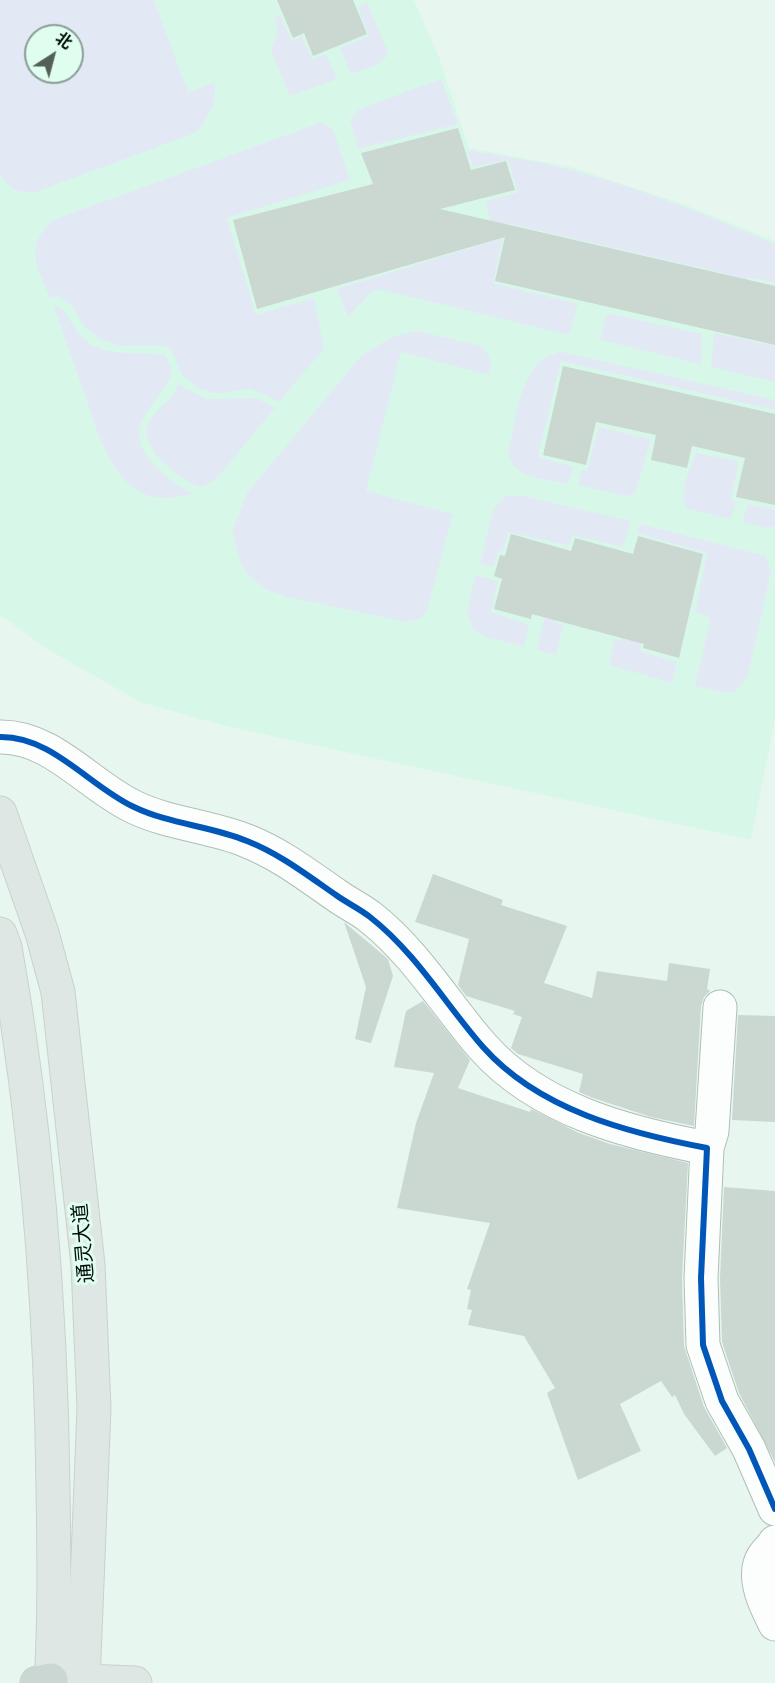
<!DOCTYPE html>
<meta charset="utf-8">
<style>
body{margin:0}
#map{position:relative;width:775px;height:1683px;overflow:hidden;background:#e7f7ef;font-family:"Nunito Sans","Noto Sans SC",sans-serif}
canvas{display:block}
.north{position:absolute;left:24px;top:24px;width:60px;height:60px;box-sizing:border-box;background:#e0fef0;border:2px solid #889e94;border-radius:50%;rotate:36deg;font-size:16px;font-weight:700;line-height:24px;text-align:center;color:#030f0a}
.north::after{content:'';display:block;margin:auto;width:21px;height:27px;background:#53605a;clip-path:polygon(50% 0,100% 100%,50% 72%,0 100%)}
</style>
<div id="map">
<canvas width="775" height="1683"></canvas>
<div class="north">北</div>
</div>
<script>
const ctx = document.querySelector('canvas').getContext('2d');
ctx.lineJoin = 'round';
function fill(path, color) { ctx.fillStyle = color; ctx.fill(path, 'evenodd'); }
function strokePath(path, color, width, dash) { ctx.strokeStyle = color; ctx.lineWidth = width; ctx.lineCap = dash ? 'butt' : 'round'; ctx.setLineDash(dash || []); ctx.stroke(path); }
function label(font, color, halo, rows, align = 'center') {
  ctx.font = font + ' "Nunito Sans","Noto Sans SC",sans-serif'; ctx.lineWidth = 6; ctx.setLineDash([]); ctx.textBaseline = 'middle'; ctx.strokeStyle = halo; ctx.fillStyle = color; for (const [text, x, y, turn = 0] of rows) {
    ctx.save(); ctx.translate(x, y); ctx.rotate((+turn || 0) * Math.PI / 180); ctx.textAlign = isNaN(turn) ? turn : align; if (halo) ctx.strokeText(text, 0, 0); ctx.fillText(text, 0, 0); ctx.restore();
  }
}
const built = new Path2D(`
 M0,0H414L439,57L469,148L571,167L683,204L775,241V720L751,840L225,726L140,702L47,649L0,615ZM36,36H72V72H36Z`);
const green = new Path2D(`
 M0,0H154L188,92L214,83C218,103 208,119 195,133L33,193C17,192 9,188 0,174ZM36,36H72V72H36Z
 M367,3L387,49V56L379,64L351,74L340,48L369,36L358,7Z
 M280,15L292,41L302,37L312,59L326,54L337,79L293,95L289,94L271,51L277,31L275,17Z
 M441,79L458,124L358,149L350,120L359,109Z
 M322,122L334,131L350,180L227,218L256,315L314,298L324,349L279,402L250,388L218,394L200,389L182,375L172,351L165,346L153,345L120,346L99,339L82,324L73,307L59,296L50,298C36,265 24,247 53,220Z
 M467,150C502,156 537,161 571,170C640,188 710,216 775,244V283L748,277L746,281L719,272L506,223L493,283L578,304L569,335L382,290H373L348,317L337,289L496,240L485,202L518,192L508,160L473,167Z
 M53,304C68,310 70,323 80,335C103,360 135,350 164,355C196,390 105,413 155,466C166,477 179,488 193,493C121,517 103,449 85,395C74,365 63,334 53,304Z
 M607,313L702,334L701,364L600,340Z
 M418,331L481,346C491,355 492,362 489,375L401,352L366,491L453,514L427,611L422,618L406,622L288,597L267,590L247,574L241,564L232,532L247,493L361,356L393,336Z
 M714,333L775,346V382L711,367Z
 M562,352L775,400V410L561,361L538,457L574,467L568,484C546,479 515,480 508,454C517,419 518,359 562,352Z
 M178,384L207,399L256,398L275,408L216,479L202,487C181,482 134,446 150,420C159,406 174,400 178,384Z
 M599,427L651,439L635,494L624,496L578,485L582,469L587,470Z
 M696,453L739,461L731,500L736,502L731,519L687,509C677,493 690,470 696,453Z
 M505,496H523L631,521L623,547L572,535L569,546L509,532L502,552L498,551L493,567L480,563L493,510Z
 M748,504L775,510V526L767,528L742,522Z
 M640,524L759,554L765,556L771,571L748,676L736,691L725,693L695,686L710,621L707,616L695,612L707,553L637,533Z
 M475,575L498,581L491,612L529,625L524,647L487,637L473,629L467,612Z
 M546,611L557,614L555,622L563,625L556,655L537,650Z
 M624,631L642,636L640,651L677,662L672,683L609,665L614,639L621,641Z`);
const building = new Path2D(`
 M277,0H353L367,34L313,56L304,33L293,38Z
 M458,128L471,170L506,161L515,190L440,209L775,286V345L495,281L505,237L257,309L233,220L373,184L361,153Z
 M563,366L775,414V505L736,497L745,458L692,446L687,468L651,460L656,435L596,422L586,465L543,455Z
 M511,534L571,551L575,538L633,554L638,536L703,554L679,658L643,648L644,644L532,614L531,619L494,609L502,579L494,576L500,555L505,556Z
 M433,874L503,900L501,905L567,926L544,983L592,998L597,971L667,981L669,963L710,969L707,989L710,991L704,997L701,1006L694,1126L651,1117L593,1098L579,1092L583,1074L518,1054L511,1048L522,1017L513,1014L515,1011L466,996L458,985L469,939L415,922Z
 M344,922L388,959L393,976L371,1043L355,1039L366,987Z
 M423,1001L470,1060L458,1088L530,1112L531,1109L579,1133L610,1144L688,1163L682,1277L684,1346L704,1407L727,1448L715,1456L684,1414L675,1395L672,1397L661,1381L620,1404L641,1451L578,1480L547,1393L555,1388L524,1336L468,1325L472,1310L467,1309L471,1290L467,1289L490,1223L397,1208L416,1123L434,1073L394,1067L406,1011Z
 M738,1015L775,1016V1122L732,1120Z
 M724,1187L775,1191V1462L739,1393L722,1342L720,1278Z`);
const minor = new Path2D(`
 M0,737C52,736 89,786 134,807C169,824 211,826 247,841C280,854 307,875 336,895C347,903 360,909 370,917C416,953 446,1005 483,1047C539,1110 628,1133 707,1148L701,1278L703,1345L722,1401L749,1449L775,1509
 M707,1148L712,1131L720,1007
 M775,1542C771,1549 764,1553 761,1561C753,1581 766,1606 775,1624`);
const major = new Path2D(`
 M0,813L42,933L58,992L88,1265L94,1408L83,1683
 M0,934L5,947C37,1126 51,1307 53,1488C54,1553 55,1618 51,1683
 M62,1680L135,1683`);
const highway = new Path2D(`
 M37,1683L51,1680`);
const cycleway = new Path2D(`
 M0,737C52,736 89,786 134,807C169,824 211,826 247,841C280,854 307,875 336,895C347,903 360,909 370,917C416,953 446,1005 483,1047C539,1110 628,1133 707,1148L701,1278L703,1345L722,1401L749,1449L775,1509`);
const streetNames = [
 ["通灵大道",85,1243,-95]
];
fill(built, '#d7f8e9');
fill(green, '#e3e9f4');
fill(building, '#cad8d1');
strokePath(minor, '#b0beb7', 35);
strokePath(major, '#c9d1cd', 35);
strokePath(highway, '#c9d1cd', 35);
strokePath(minor, '#fbfefd', 33);
strokePath(major, '#dee7e3', 33);
strokePath(highway, '#cbd7d2', 33);
strokePath(cycleway, '#0057b8', 6);
label('20px', '#030f0a', '#e0fef0', streetNames);
</script>
